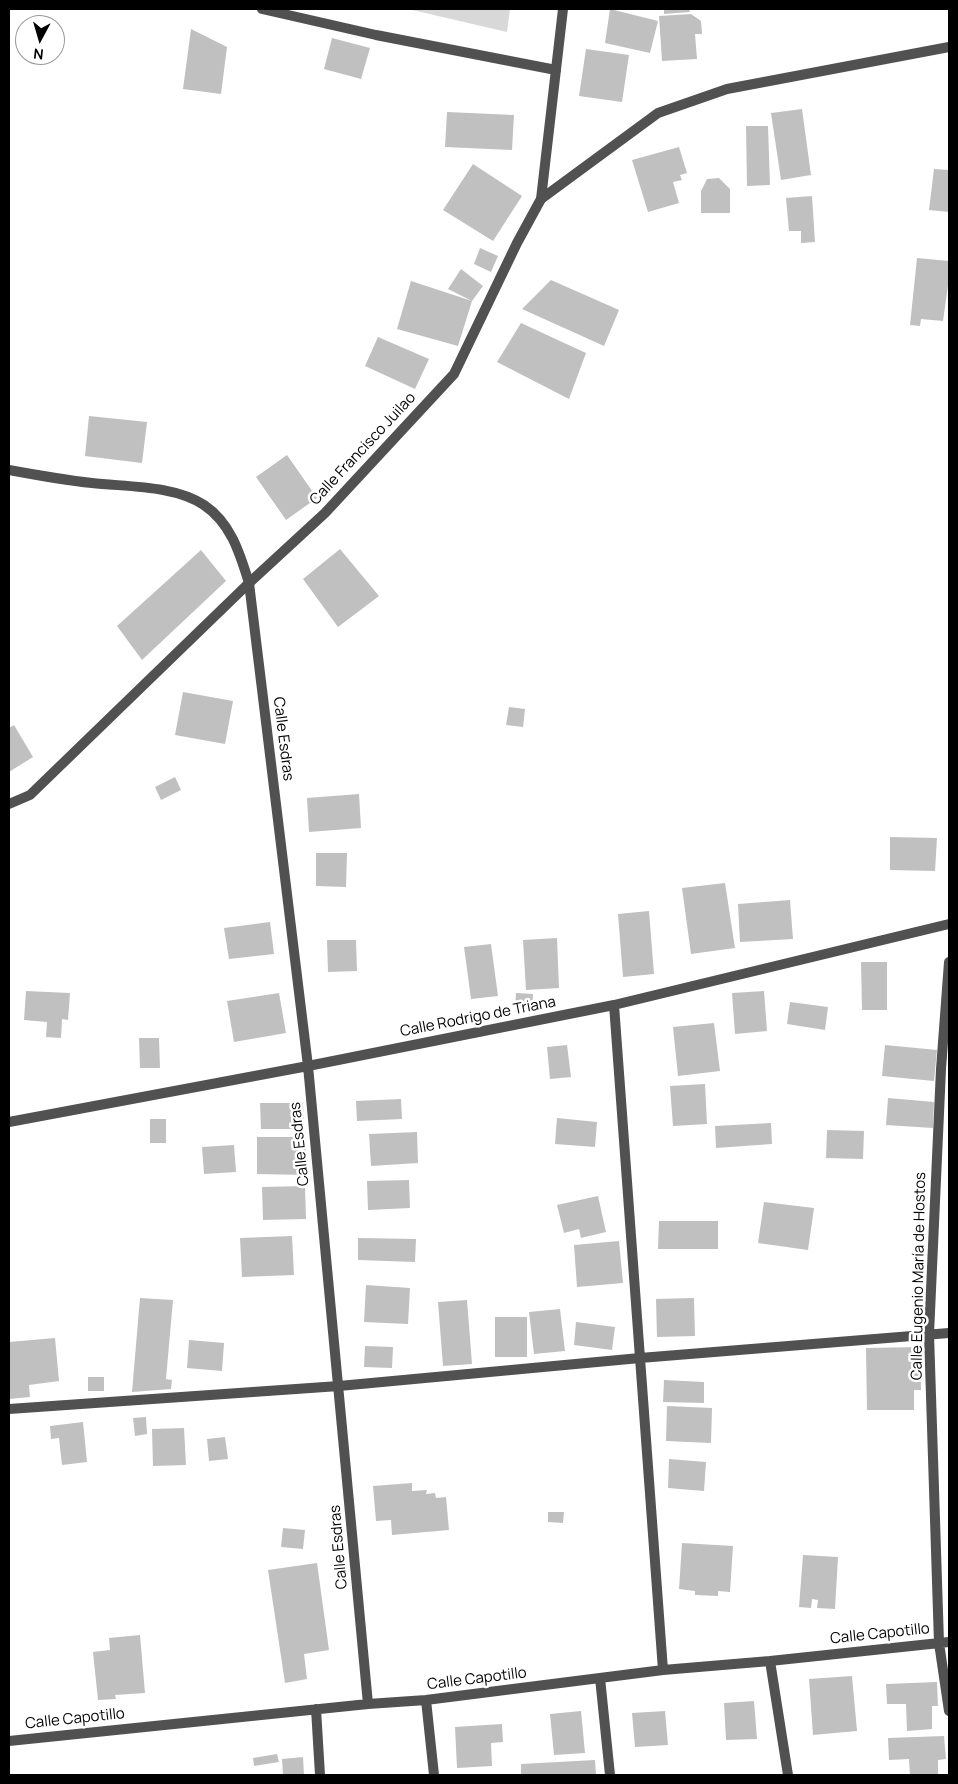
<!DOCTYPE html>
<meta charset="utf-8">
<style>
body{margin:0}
#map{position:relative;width:958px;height:1784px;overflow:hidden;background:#fff;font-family:Manrope,sans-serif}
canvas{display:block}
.frame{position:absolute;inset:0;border:10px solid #000;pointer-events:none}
.north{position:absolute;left:15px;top:15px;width:50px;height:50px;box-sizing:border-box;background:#fff;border:1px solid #999;border-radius:50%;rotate:186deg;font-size:14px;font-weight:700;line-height:20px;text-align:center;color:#000}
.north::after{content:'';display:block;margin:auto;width:18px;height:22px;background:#000;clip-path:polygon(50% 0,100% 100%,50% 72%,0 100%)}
</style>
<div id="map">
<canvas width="958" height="1784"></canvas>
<div class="frame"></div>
<div class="north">N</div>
</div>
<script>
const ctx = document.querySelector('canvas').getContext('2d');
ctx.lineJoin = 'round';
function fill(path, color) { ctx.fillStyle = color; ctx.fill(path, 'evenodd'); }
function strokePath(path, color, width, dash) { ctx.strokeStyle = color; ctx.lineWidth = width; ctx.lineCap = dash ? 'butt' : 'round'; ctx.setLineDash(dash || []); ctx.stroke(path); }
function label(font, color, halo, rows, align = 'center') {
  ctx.font = font + ' Manrope,sans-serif'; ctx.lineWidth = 5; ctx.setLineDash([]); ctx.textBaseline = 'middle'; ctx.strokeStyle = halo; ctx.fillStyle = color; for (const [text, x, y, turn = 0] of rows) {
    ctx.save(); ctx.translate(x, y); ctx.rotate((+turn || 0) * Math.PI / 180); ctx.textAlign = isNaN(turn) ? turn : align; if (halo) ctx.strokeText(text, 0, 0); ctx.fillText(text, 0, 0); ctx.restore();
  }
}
const green = new Path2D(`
 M408,9H510L507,32Z`);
const building = new Path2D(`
 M610,9L658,21L650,53L605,43Z
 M664,9H689L690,12L664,14Z
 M691,14L701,21L702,34H695L697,59L662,61L659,16Z
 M191,29L227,47L221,94L183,89Z
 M332,38L370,48L361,79L324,69Z
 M586,49L629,55L622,102L579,96Z
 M802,109L811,175L781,180L771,113Z
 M447,112L514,115L512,150L445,147Z
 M746,126H768L770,185L747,186Z
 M679,147L687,173L680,175L682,180L673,182L679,203L648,212L632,160Z
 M473,164L522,196L493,241L443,210Z
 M934,169L949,170V212L929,210Z
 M719,178L730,189V213H701V191L707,179Z
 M812,196L815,242L801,243V231H789L786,198Z
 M480,248L498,256L491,272L474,264Z
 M917,258L949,261V278L943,321L921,319L920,326L910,325Z
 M461,269L483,286L472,301L458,346L397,329L411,281L472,301L448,289Z
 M551,280L619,310L604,346L522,309Z
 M521,323L586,353L569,399L497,362Z
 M378,337L429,359L415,389L365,366Z
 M89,416L147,422L142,463L85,456Z
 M287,455L317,498L286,520L256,477Z
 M340,549L379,596L338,627L303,579Z
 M201,550L226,581L142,660L117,626Z
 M183,692L233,701L225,744L175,735Z
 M509,707L525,709L523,727L506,725Z
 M14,725L33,757L9,772V728Z
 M175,777L181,790L161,800L155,787Z
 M359,794L361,828L309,832L307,798Z
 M890,837L937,838L935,871L890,870Z
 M316,853H347L346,887L316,886Z
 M725,883L735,948L691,954L682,888Z
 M790,900L793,939L740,942L738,904Z
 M649,911L654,974L623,977L618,914Z
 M270,922L274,954L229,959L224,928Z
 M557,938L559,988L526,990L523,940Z
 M327,940H356L357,971L328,972Z
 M491,944L498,996L471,999L464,947Z
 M861,962H887V1010H862Z
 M26,991L70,993L68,1020L62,1019L61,1038L46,1037L47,1022L24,1020Z
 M764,991L767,1031L735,1034L732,993Z
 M279,993L286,1033L234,1042L227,1001Z
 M516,993L533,994L532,1013L515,1012Z
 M790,1002L828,1007L825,1030L787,1024Z
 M714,1023L720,1071L678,1076L673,1027Z
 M139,1038H159L160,1068H140Z
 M567,1045L571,1077L550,1079L547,1047Z
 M885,1045L937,1050L934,1081L882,1076Z
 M705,1084L707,1124L673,1126L670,1086Z
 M888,1098L934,1102L933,1128L886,1125Z
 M401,1099L402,1119L357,1121L356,1101Z
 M260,1103H303L304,1129H261Z
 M557,1118L597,1122L595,1147L555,1144Z
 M150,1119H166V1143H150Z
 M771,1123L772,1144L716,1148L715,1126Z
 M827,1130L864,1131L863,1159L826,1158Z
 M417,1132L418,1163L371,1166L369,1134Z
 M257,1137H306V1175L257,1174Z
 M234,1145L236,1172L204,1174L202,1147Z
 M409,1180L410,1208L368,1210L367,1181Z
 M305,1186L306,1219L263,1220L262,1187Z
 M598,1196L606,1232L581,1238L579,1229L564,1233L557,1205Z
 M764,1202L814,1208L808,1250L758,1243Z
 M659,1221H718V1249H658Z
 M292,1236L294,1275L242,1277L240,1238Z
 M358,1238L416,1239L415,1262L358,1260Z
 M619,1241L623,1283L577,1287L574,1245Z
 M366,1285L410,1288L408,1324L364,1322Z
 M140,1298L173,1300L166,1379L172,1380L171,1389L132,1392Z
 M694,1298L695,1336L657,1337L656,1299Z
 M467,1300L472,1364L443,1366L438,1302Z
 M560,1309L565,1351L534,1354L529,1312Z
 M495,1317H527V1357H495Z
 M576,1322L615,1327L612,1350L574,1345Z
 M55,1338L59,1381L29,1385L30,1397L9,1399V1342Z
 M189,1340L224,1343L222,1371L187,1368Z
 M365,1346L393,1347L392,1368L364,1367Z
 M920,1347L921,1390H914V1410H867L866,1348Z
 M88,1377H104V1391H88Z
 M664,1380L704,1382V1403L663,1402Z
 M667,1406L712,1408L711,1443L666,1441Z
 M146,1417L147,1434L135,1436L133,1418Z
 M83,1422L87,1462L62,1465L59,1438L51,1439L50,1426Z
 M184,1428L186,1465L153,1466L152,1429Z
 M225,1437L228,1459L209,1461L207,1439Z
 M669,1459L706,1462L704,1491L668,1488Z
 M412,1483V1491L427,1490L426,1494L435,1493L436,1498L446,1497L449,1530L392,1535L391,1520L376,1521L373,1486Z
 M548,1512H564L563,1523L548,1522Z
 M283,1528L305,1530L303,1549L281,1547Z
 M682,1543L733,1546L730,1592L718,1591V1596L695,1595V1591L679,1589Z
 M803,1555L838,1557L835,1609L817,1608L818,1600L812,1599L811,1608L799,1607Z
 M317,1563L329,1650L304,1654L307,1679L285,1683L268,1570Z
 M140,1635L145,1693L115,1695L116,1699L98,1700L93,1652L110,1650L109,1638Z
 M852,1676L857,1731L813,1735L809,1679Z
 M937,1682L938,1706H932V1729L907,1731L906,1704H887L886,1684Z
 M754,1701L757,1739L726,1740L724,1703Z
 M581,1711L585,1753L554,1755L550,1714Z
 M665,1711L668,1745L635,1747L632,1713Z
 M502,1724L503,1742L491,1743L492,1766L457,1768L455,1727Z
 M944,1736L946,1759L938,1760V1775H910L909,1759L889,1760L888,1738Z
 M277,1754L279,1762L254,1766L253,1758Z
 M303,1757L304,1775H283L282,1759Z
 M595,1760L596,1775H521V1764Z`);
const minor = new Path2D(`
 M262,9L376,35L556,70
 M541,199L658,113L727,89L949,47
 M9,470C36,475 64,480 92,483C127,487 174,485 204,505C231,523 240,554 249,583L308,1066L368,1704
 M949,962L941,1069L929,1334L939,1643L949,1711
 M614,1005L663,1670
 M9,1122L308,1066L614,1005L949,924
 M9,1409L339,1386L640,1358L949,1333
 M770,1661L788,1775
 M600,1678L610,1775
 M426,1700L434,1775
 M316,1709L320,1775
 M9,1741L368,1704L426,1700L663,1670L770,1661L949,1642`);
const tertiary = new Path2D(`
 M9,804L30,795L249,583L325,513L454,374L517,243L541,199L563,9`);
const streetNames = [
 ["Calle Francisco Juilao",363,449,-47],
 ["Calle Esdras",283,739,83],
 ["Calle Rodrigo de Triana",478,1017,-11],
 ["Calle Esdras",300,1144,-96],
 ["Calle Eugenio María de Hostos",919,1276,-89],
 ["Calle Esdras",339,1547,-95],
 ["Calle Capotillo",880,1634,-6],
 ["Calle Capotillo",477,1679,-7],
 ["Calle Capotillo",75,1719,-6]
];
fill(green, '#d8d8d8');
fill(building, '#c0c0c0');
strokePath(minor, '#515151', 10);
strokePath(tertiary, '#515151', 10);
label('15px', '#000', '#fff', streetNames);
</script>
